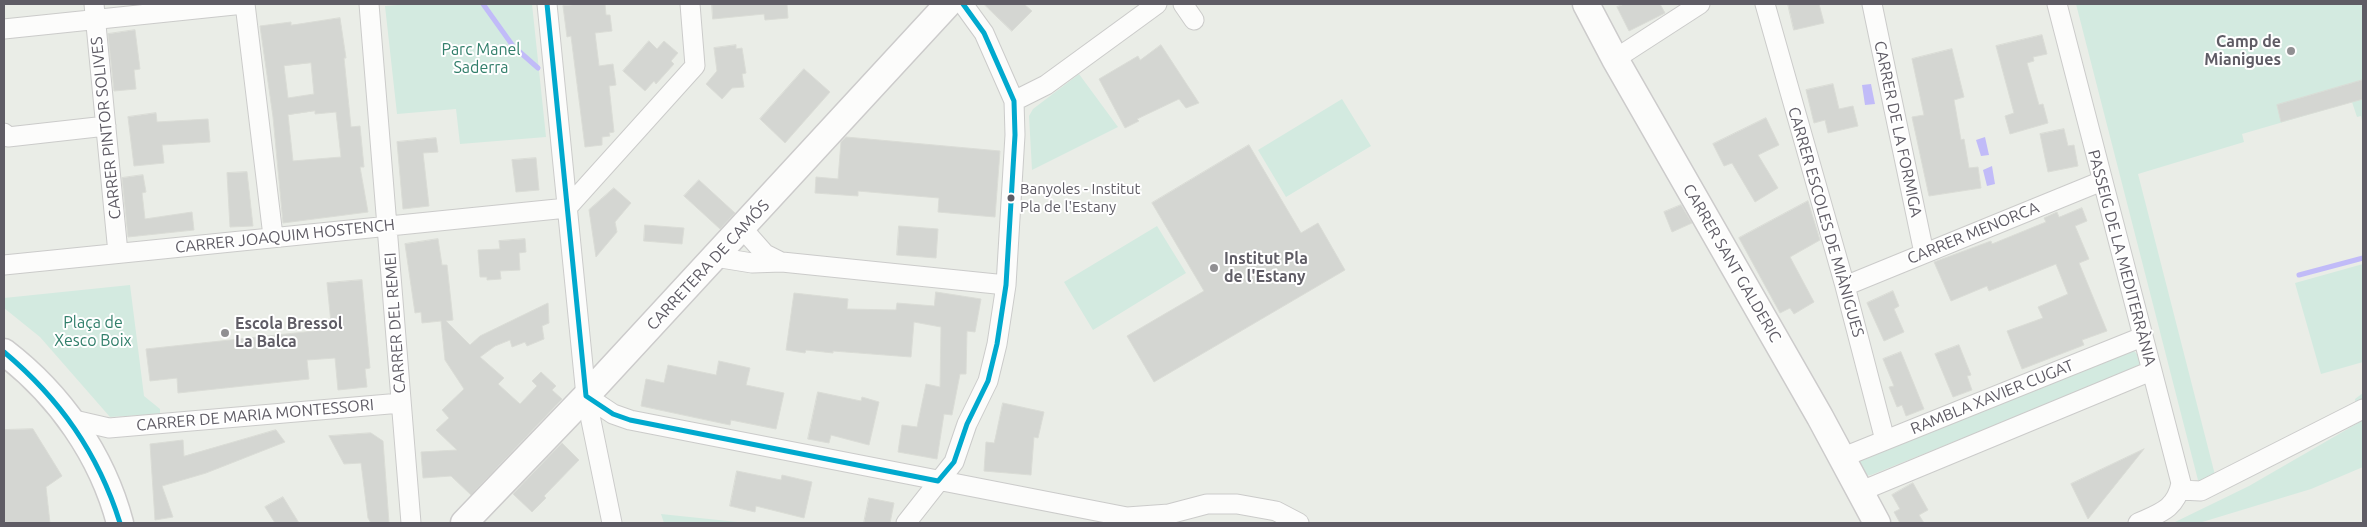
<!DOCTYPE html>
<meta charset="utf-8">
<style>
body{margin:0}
#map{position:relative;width:2367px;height:527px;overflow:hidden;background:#eaede7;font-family:Ubuntu,sans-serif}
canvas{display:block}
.frame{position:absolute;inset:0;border:5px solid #5f5c65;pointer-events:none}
</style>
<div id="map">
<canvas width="2367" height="527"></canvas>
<div class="frame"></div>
</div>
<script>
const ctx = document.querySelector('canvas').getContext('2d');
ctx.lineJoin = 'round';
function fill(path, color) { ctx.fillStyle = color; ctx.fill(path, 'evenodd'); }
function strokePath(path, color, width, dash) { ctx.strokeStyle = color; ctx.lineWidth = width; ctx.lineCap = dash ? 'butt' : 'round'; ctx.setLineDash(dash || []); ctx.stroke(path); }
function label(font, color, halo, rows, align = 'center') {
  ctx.font = font + ' Ubuntu,sans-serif'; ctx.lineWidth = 4; ctx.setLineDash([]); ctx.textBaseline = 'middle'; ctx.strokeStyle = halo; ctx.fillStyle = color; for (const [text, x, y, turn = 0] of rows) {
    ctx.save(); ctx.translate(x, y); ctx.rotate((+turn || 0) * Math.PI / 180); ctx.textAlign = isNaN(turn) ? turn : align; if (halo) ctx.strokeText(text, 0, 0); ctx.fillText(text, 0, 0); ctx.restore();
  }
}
const green = new Path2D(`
 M410,4H532L546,137L460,144L456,109L397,114L385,6Z
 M2076,4H2363V126L2361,116L2357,117L2352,102L2242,134L2244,142L2138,174L2215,475L2199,484Z
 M1079,74L1118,127L1032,170L1029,116L1033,109Z
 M1342,99L1371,146L1286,197L1258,150Z
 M1157,226L1186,273L1093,330L1064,282Z
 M2363,264V362L2321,374L2295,283Z
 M130,285L144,396L160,409V414L110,417L40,337L4,308V298Z
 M2133,350L2140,357V363L2136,369L1871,475L1864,476L1856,459Z
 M2363,393V467L2311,489L2199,523H2173L2249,486L2358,423L2355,399Z
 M661,514L747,523H664Z`);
const water = new Path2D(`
 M1871,84L1875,104L1865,105L1862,85Z
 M1985,137L1989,155L1981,156L1976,140Z
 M1992,166L1995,184L1987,186L1983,170Z`);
const stream = new Path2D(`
 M483,4L513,46L538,68
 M2299,275L2363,258`);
const building = new Path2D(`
 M581,4H605L606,15H610L612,31L595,33L599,66L613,64L616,85L609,86L614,132L609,133L610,136L602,137V145L585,147L571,36L567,37L563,6Z
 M712,4H787L788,18L765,20L764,14L713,19Z
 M984,4H1024L1032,11L1012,31Z
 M1625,4H1660L1665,13L1629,31L1617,7Z
 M1788,4H1819L1824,23L1794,30Z
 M340,18L346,58H344L351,127L360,126L364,167H360L368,212L283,223L273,117L260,26L291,22V25ZM311,63L314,94L288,98L284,66ZM315,111V114L336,112L341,157L293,161L288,115Z
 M135,30L140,69L134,70L136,89L114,91L108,34Z
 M2042,35L2047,54L2033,57L2034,61L2027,63L2039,105L2043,104L2048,123L2010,134L2005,116L2014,113L1996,46Z
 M649,41L657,49L664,41L678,53L671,61L674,64L656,84L654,81L645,91L623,71Z
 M736,45V49L742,48L746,73L742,74L744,87L732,88L722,99L706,84L717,71L714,48Z
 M1161,45L1199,103L1186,108L1179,99L1137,119L1139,121L1125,128L1099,79L1138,56L1140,60Z
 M1952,49L1964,97L1954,100L1961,140L1964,139L1969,168L1978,167L1981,188L1929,196L1912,117L1924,115L1912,59Z
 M804,69L830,92L785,143L760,119Z
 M2363,80V99L2281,122L2277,105Z
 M1833,84L1839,109L1853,106L1858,126L1828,133L1825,120L1814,123L1806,90Z
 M156,113L157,122L208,119L210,142L162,145L164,163L134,166L128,117Z
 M1766,118L1779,145L1758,155L1778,188L1755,202L1732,163L1724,166L1713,144Z
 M2064,129L2068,146L2074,145L2078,166L2048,172L2040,134Z
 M846,137L1000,151L995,217L938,212L939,198L858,191V196L815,193L816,177L838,179L841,142Z
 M436,138L438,152L423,153L429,206L403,209L397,142Z
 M1249,145L1301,233L1318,223L1345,270L1154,382L1127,336L1204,291L1152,203Z
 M536,158L539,190L516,192L512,160Z
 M247,172L253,226L230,227L227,173Z
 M143,175L146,192L142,193L145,219L192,212L194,230L128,237L122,178Z
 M699,180L735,213L720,229L684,196Z
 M614,188L631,203L615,222L617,232L596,257L589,210Z
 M1808,201L1820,240L1790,257L1814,302L1794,314L1790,308L1780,313L1739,238Z
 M1681,205L1692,223L1672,232L1664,212Z
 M2082,208L2087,221L2075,226L2089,259L2079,263L2107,331L2082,340L2084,345L2022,369L2007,331L2043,318L2038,307L2068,294L2056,264L1989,291L1987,286L1951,301L1934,262L1991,241L1992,244L2046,222L2044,218L2057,212L2059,217Z
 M645,225L684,228L682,244L644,241Z
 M899,226L938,229L936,258L897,255Z
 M438,239L442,265H447L453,320L446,321L470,345L480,336L548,303L549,323L542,326L544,339L527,346L525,342L512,347L510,340L495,346L480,357L504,378L498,384L520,404L537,386L532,381L541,372L556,386L552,390L562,399L471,495L451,476L423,478L421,452L457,450L436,430L449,418L442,410L464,389L445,360L441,321L422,323L421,312L415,313L405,244Z
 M525,239L526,252L519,253L520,270L500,271L501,279L487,280V277H480L478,250L500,249L499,241Z
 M362,280L370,368L365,369L367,387L338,390L335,358L307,360L309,379L178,393L177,378L150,381L146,349L314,331L313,325L331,323L327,283Z
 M1893,291L1899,306L1894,309L1904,332L1884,341L1867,303Z
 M936,292L981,299L975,332L967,331L966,374H960L952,415L944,414L937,459L898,452L902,425L917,427L926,384L940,387L941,327L914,322L911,357L833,351V353L806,350L805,353L786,350L794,293L848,299L847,309L896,310L897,303L934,306Z
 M1959,345L1971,375L1967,376L1972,390L1953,397L1935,354Z
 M1901,352L1924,409L1906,416L1902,405L1897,407L1889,387L1894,386L1883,359Z
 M719,361L750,368L746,385L784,393L776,429L731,420L730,425L641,406L646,379L664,383L668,365L716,375Z
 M818,392L861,401L862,397L879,402L869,445L831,435L829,443L808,439Z
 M1003,403L1044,412L1038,438L1034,437L1031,475L984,471L986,442L994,443Z
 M33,429L62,476L46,487L50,523H4V430Z
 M276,430L285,442L206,473L162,486L173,517L155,520L150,444L183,440L184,456Z
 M371,433L383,441L389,523H371L368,518L361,463L344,464L329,436Z
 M562,443L579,460L544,496L546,498L532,512L513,494Z
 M2144,449L2088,519L2071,484Z
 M737,471L781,480L782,475L812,482L804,518L756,506L755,512L730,506Z
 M1913,483L1928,510L1919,515L1924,523H1900L1894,512L1900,509L1892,495Z
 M283,497L299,523H275L265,507Z
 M869,498L894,503L890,523H864Z`);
const street = new Path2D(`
 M94,4L118,253
 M245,4L273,236
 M369,4L411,523
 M547,4L586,396L612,523
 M1183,4L1194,20
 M1765,4L1845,286L1885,440
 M1872,4L1924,253
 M2057,4L2181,483C2176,509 2160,513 2138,523
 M4,29L244,4
 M1615,59L1700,4
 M1014,101L1046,85L1157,4
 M4,133L8,137L106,126
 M567,208L695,66L690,4
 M742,228L765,254L781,262
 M715,257L752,263L782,262L1006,285
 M4,265L567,208
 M1845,286L2102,181
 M586,396L613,414L630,420L1127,517L1169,514L1207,504H1237L1276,511L1299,523
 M70,419L109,428L401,403
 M1841,458L2142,337
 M2180,490L2201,491L2363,409
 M1859,492L2151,371
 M906,523L954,462L967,424L988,381L997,344L1006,285L1015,135L1014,101L984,33L963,4`);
const secondary = new Path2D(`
 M1586,4L1615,59L1820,417L1877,523
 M4,352C60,395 102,455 120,523
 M464,523L586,396L948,4`);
const bus1 = new Path2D(`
 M547,4L586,396L613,414L630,420L938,481L954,462L967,424L988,381L997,344L1006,285L1015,135L1014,101L984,33L963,4
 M4,352C60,399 98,453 120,523`);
const markers = [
 [2291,51,5,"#908f92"],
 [1011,198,4.5,"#5f5c65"],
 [1214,268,5,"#908f92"],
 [225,333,5,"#908f92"]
];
const busNames = [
 ["Banyoles - Institut",1020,189],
 ["Pla de l'Estany",1020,207]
];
const poiNames = [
 ["Camp de",2281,42,"right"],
 ["Mianigues",2281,60,"right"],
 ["Institut Pla",1224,259],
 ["de l'Estany",1224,277],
 ["Escola Bressol",235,324],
 ["La Balca",235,342]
];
const parkNames = [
 ["Parc Manel",481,50],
 ["Saderra",481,68],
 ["Plaça de",93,323],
 ["Xesco Boix",93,341]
];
const streetNames = [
 ["CARRER PINTOR SOLIVES",106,128,-96],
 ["CARRER DE LA FORMIGA",1898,129,78],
 ["CARRER ESCOLES DE MIÀNIGUES",1826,222,74],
 ["CARRER MENORCA",1973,233,-22],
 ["CARRER JOAQUIM HOSTENCH",285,236,-6],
 ["PASSEIG DE LA MEDITERRÀNIA",2122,258,75],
 ["CARRER SANT GALDERIC",1732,263,60],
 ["CARRETERA DE CAMÓS",708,265,-47],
 ["CARRER DEL REMEI",395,323,-94],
 ["RAMBLA XAVIER CUGAT",1992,397,-22],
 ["CARRER DE MARIA MONTESSORI",255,415,-5]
];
fill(green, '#d3eae0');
fill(water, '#c1bbf8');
strokePath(stream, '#c1bbf8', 5);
fill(building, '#d4d6d2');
strokePath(building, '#dadcd6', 1);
strokePath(street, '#cbcbca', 21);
strokePath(secondary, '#cccbcb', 29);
strokePath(street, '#fcfcfb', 19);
strokePath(secondary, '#fcfcfb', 26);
strokePath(bus1, '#00a9ce', 5);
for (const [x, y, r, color] of markers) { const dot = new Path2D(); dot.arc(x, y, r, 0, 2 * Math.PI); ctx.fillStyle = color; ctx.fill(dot); strokePath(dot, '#fff', 2); }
label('15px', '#5f5c65', '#fff', busNames, 'left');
label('bold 16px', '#5f5c65', '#fff', poiNames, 'left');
label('16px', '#327f6b', '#fff', parkNames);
label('16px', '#5f5c65', '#fff', streetNames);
</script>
